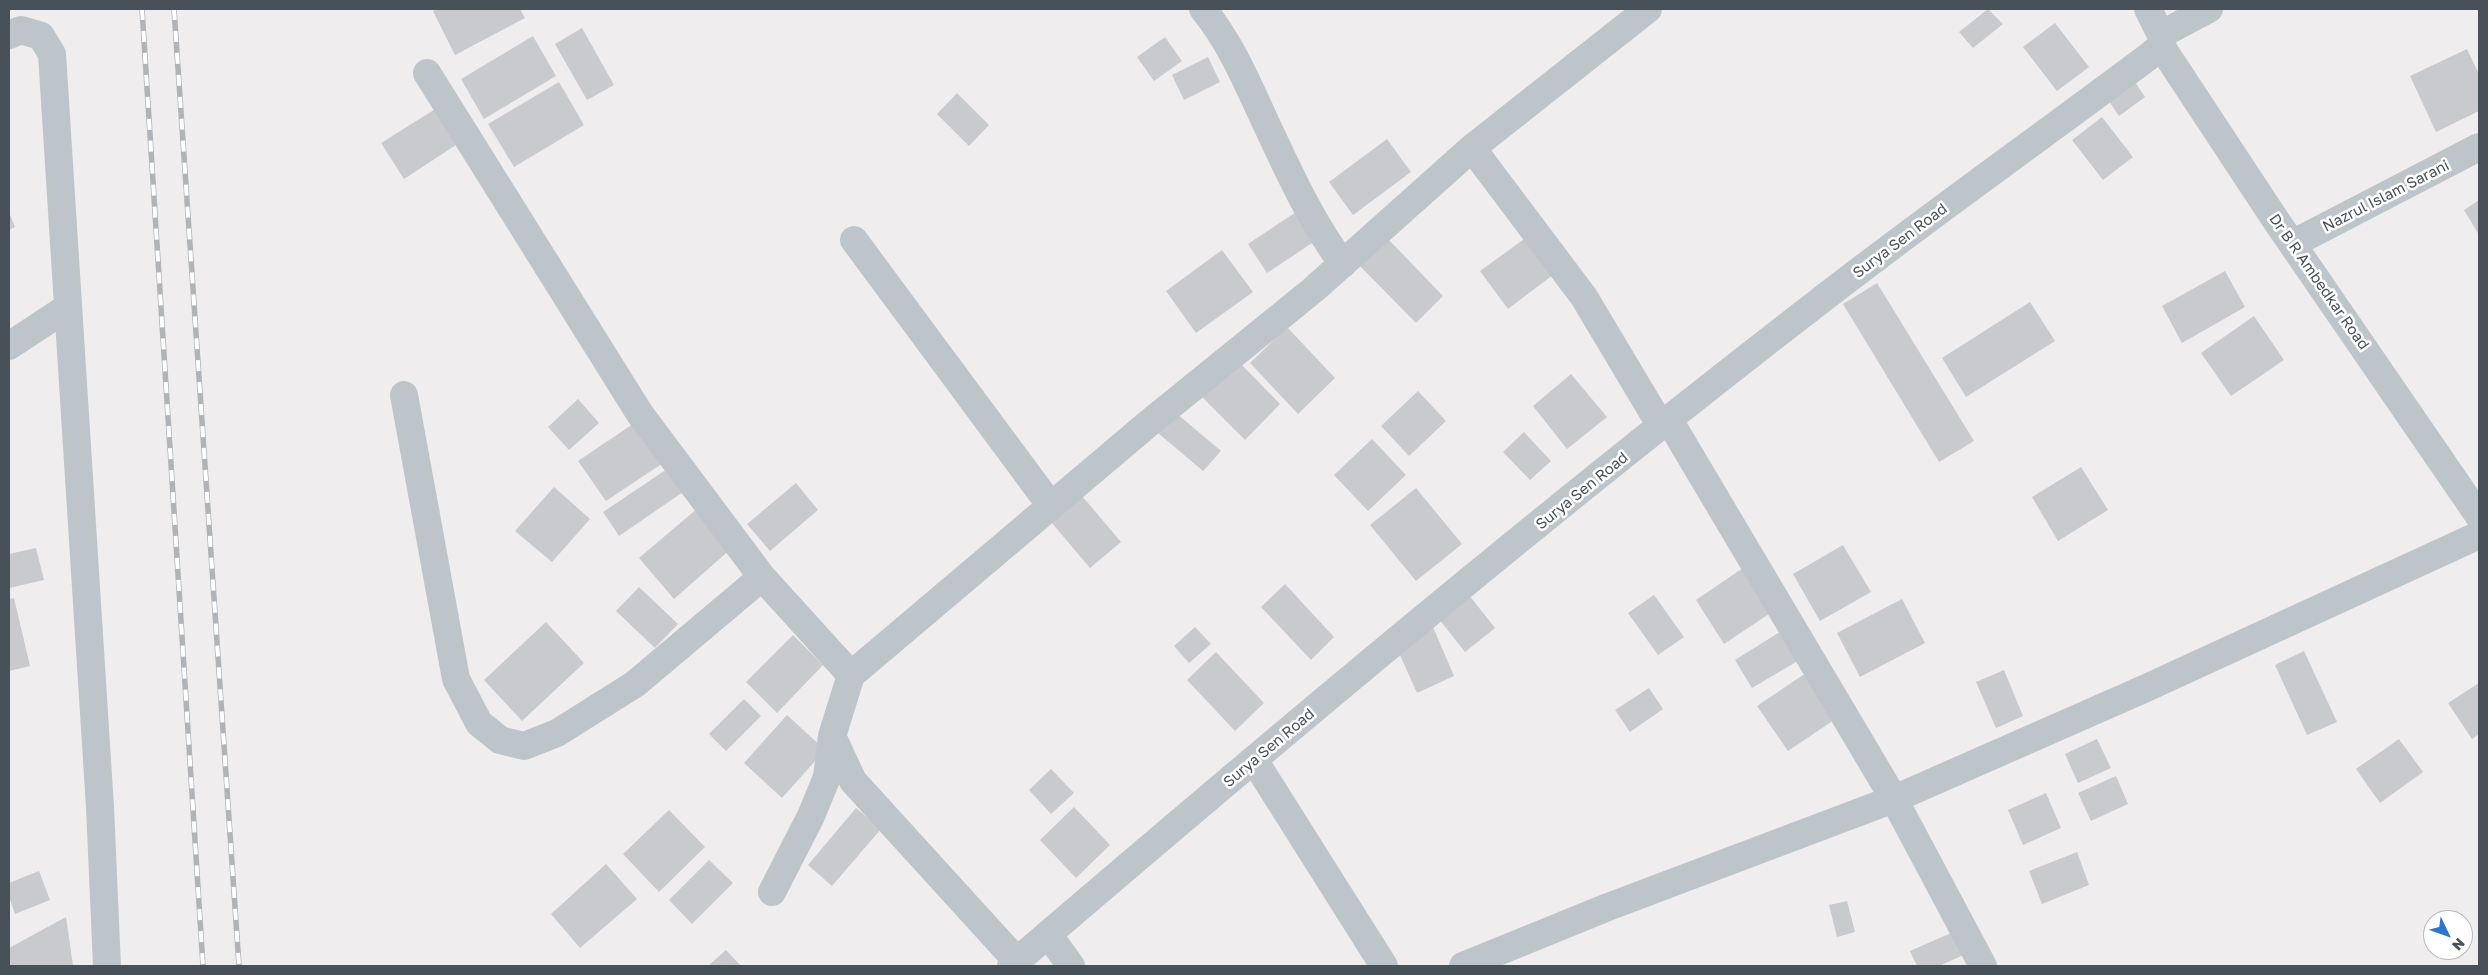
<!DOCTYPE html>
<style>
body{margin:0}
#map{position:relative;width:2488px;height:975px;overflow:hidden;background:#f0edee;font-family:"Golos Text",sans-serif}
canvas{display:block}
.frame{position:absolute;inset:0;border:10px solid #485158;pointer-events:none}
.north{position:absolute;left:2423px;top:910px;width:50px;height:50px;box-sizing:border-box;background:#fff;border:1px solid #b6b9bc;border-radius:50%;rotate:132deg;font-size:14px;font-weight:700;line-height:20px;text-align:center;color:#485158}
.north::after{content:'';display:block;margin:auto;width:18px;height:22px;background:#2f76c8;clip-path:polygon(50% 0,100% 100%,50% 72%,0 100%)}
</style>
<div id="map">
<canvas width="2488" height="975"></canvas>
<div class="frame"></div>
<div class="north">N</div>
</div>
<script>
const ctx = document.querySelector('canvas').getContext('2d');
ctx.lineJoin = 'round';
function fill(path, color) { ctx.fillStyle = color; ctx.fill(path, 'evenodd'); }
function strokePath(path, color, width, dash) { ctx.strokeStyle = color; ctx.lineWidth = width; ctx.lineCap = dash ? 'butt' : 'round'; ctx.setLineDash(dash || []); ctx.stroke(path); }
function label(font, color, halo, rows, align = 'center') {
  ctx.font = font + ' "Golos Text",sans-serif'; ctx.lineWidth = 5; ctx.setLineDash([]); ctx.textBaseline = 'middle'; ctx.strokeStyle = halo; ctx.fillStyle = color; for (const [text, x, y, turn = 0] of rows) {
    ctx.save(); ctx.translate(x, y); ctx.rotate((+turn || 0) * Math.PI / 180); ctx.textAlign = isNaN(turn) ? turn : align; if (halo) ctx.strokeText(text, 0, 0); ctx.fillText(text, 0, 0); ctx.restore();
  }
}
const building = new Path2D(`
 M438,9H520L525,18L455,55L433,11Z
 M1988,9L2003,24L1973,48L1959,32Z
 M2055,23L2089,67L2057,91L2023,47Z
 M582,28L614,85L587,100L555,44Z
 M533,36L556,76L484,119L461,79Z
 M1165,37L1182,61L1154,81L1137,57Z
 M2467,49L2479,74V111L2436,132L2410,76Z
 M1208,57L1220,82L1184,100L1172,75Z
 M559,82L584,125L514,167L488,124Z
 M2135,82L2145,97L2119,116L2108,100Z
 M957,93L989,125L969,146L937,114Z
 M437,108L459,143L404,179L381,143Z
 M2102,117L2133,157L2103,180L2072,140Z
 M1387,139L1411,172L1353,215L1329,182Z
 M2479,200V235L2464,210Z
 M1299,210L1318,239L1267,273L1248,244Z
 M9,212L15,227L9,230Z
 M1531,234L1558,271L1508,309L1480,271Z
 M1388,239L1443,296L1416,323L1360,266Z
 M1222,250L1253,292L1196,333L1166,291Z
 M2225,271L2245,307L2182,343L2162,306Z
 M1877,283L1974,441L1939,462L1843,304Z
 M2030,302L2055,341L1966,397L1942,358Z
 M2254,316L2284,360L2231,396L2201,353Z
 M1287,327L1335,378L1298,414L1250,363Z
 M1238,361L1280,404L1245,440L1202,397Z
 M1571,374L1607,417L1567,449L1533,406Z
 M1418,391L1446,421L1409,456L1381,426Z
 M578,399L599,423L569,450L548,427Z
 M1176,413L1221,451L1203,471L1158,433Z
 M636,422L663,463L606,501L578,461Z
 M1524,432L1551,461L1530,480L1503,452Z
 M1372,439L1406,475L1368,511L1334,475Z
 M670,467L686,490L619,536L603,512Z
 M2081,467L2108,510L2058,541L2032,497Z
 M796,483L818,510L770,551L747,524Z
 M554,487L590,519L552,562L515,531Z
 M1416,488L1462,544L1416,581L1370,525Z
 M1077,490L1121,542L1090,568L1046,516Z
 M698,508L732,548L674,599L639,558Z
 M1843,545L1871,592L1820,621L1793,574Z
 M36,548L44,580L9,588V554Z
 M1746,566L1775,610L1724,644L1696,600Z
 M1285,584L1334,637L1311,660L1261,607Z
 M639,587L678,624L655,648L616,611Z
 M1469,595L1495,628L1465,652L1438,618Z
 M1654,595L1684,637L1658,655L1628,613Z
 M14,598L30,666L9,671V599Z
 M1902,599L1925,643L1860,677L1837,633Z
 M546,622L584,663L522,721L484,680Z
 M1195,627L1211,644L1189,663L1174,646Z
 M1433,627L1454,676L1417,693L1395,644Z
 M1783,630L1801,659L1752,688L1735,660Z
 M793,635L823,665L777,713L746,682Z
 M2304,651L2337,722L2307,735L2275,665Z
 M1216,652L1264,703L1235,731L1187,680Z
 M2004,670L2023,716L1996,728L1976,682Z
 M1809,671L1840,716L1788,751L1757,706Z
 M2479,683V734L2472,739L2448,703Z
 M1649,688L1663,709L1630,732L1615,710Z
 M744,699L761,716L726,751L709,734Z
 M787,715L825,750L782,798L744,763Z
 M2097,739L2111,768L2078,783L2065,754Z
 M2399,739L2423,772L2380,803L2356,769Z
 M1051,769L1074,793L1051,814L1029,790Z
 M2116,776L2128,804L2091,821L2078,793Z
 M2046,793L2061,828L2023,845L2008,810Z
 M1074,807L1110,845L1076,878L1040,840Z
 M856,808L881,829L832,886L808,865Z
 M669,810L705,847L659,892L623,854Z
 M2077,852L2089,885L2042,904L2029,871Z
 M709,860L733,883L692,924L669,900Z
 M606,864L637,899L580,948L551,914Z
 M39,871L50,900L15,914L9,897V883Z
 M1847,901L1855,932L1837,937L1829,905Z
 M66,917L73,966H9V948Z
 M1958,930L1968,953L1939,966H1917L1910,951Z
 M726,950L741,966H708Z`);
const minor = new Path2D(`
 M1203,9C1230,42 1246,80 1264,119C1287,168 1310,220 1343,264
 M1648,9L1472,148L1584,297L1661,426
 M2162,34L2209,9
 M9,35L21,30L41,36L52,54L100,807L107,966
 M2161,46L2275,219L2479,516
 M427,73L640,414L762,577L851,675L1149,423L1313,290L1472,148
 M854,240L1051,506
 M2292,244L2479,147
 M9,346L68,307
 M404,395L456,679L479,723L500,740L524,746L557,733L635,684L762,577
 M1669,420L1894,799L1983,966
 M851,675L832,736L853,781L1017,961
 M1254,760L1384,966
 M772,892L811,816L827,777L832,736
 M1048,934L1071,966
 M1011,966C1277,738 1547,511 1825,297C1931,215 2041,137 2148,57L2161,46L2163,39L2148,9
 M1463,966L1608,907L1894,799L2144,689L2479,535`);
const rail = new Path2D(`
 M142,9L203,966
 M174,9L239,966`);
const streetNames = [
 ["Nazrul Islam Sarani",2386,196,-27],
 ["Surya Sen Road",1900,241,-37],
 ["Dr B R Ambedkar Road",2319,282,55],
 ["Surya Sen Road",1582,491,-39],
 ["Surya Sen Road",1269,748,-40]
];
fill(building, '#c8cace');
strokePath(minor, '#bdc5cb', 28);
strokePath(rail, '#b0b3b7', 5.5);
strokePath(rail, '#fff', 4, [11]);
label('15px', '#485158', '#fff', streetNames);
</script>
